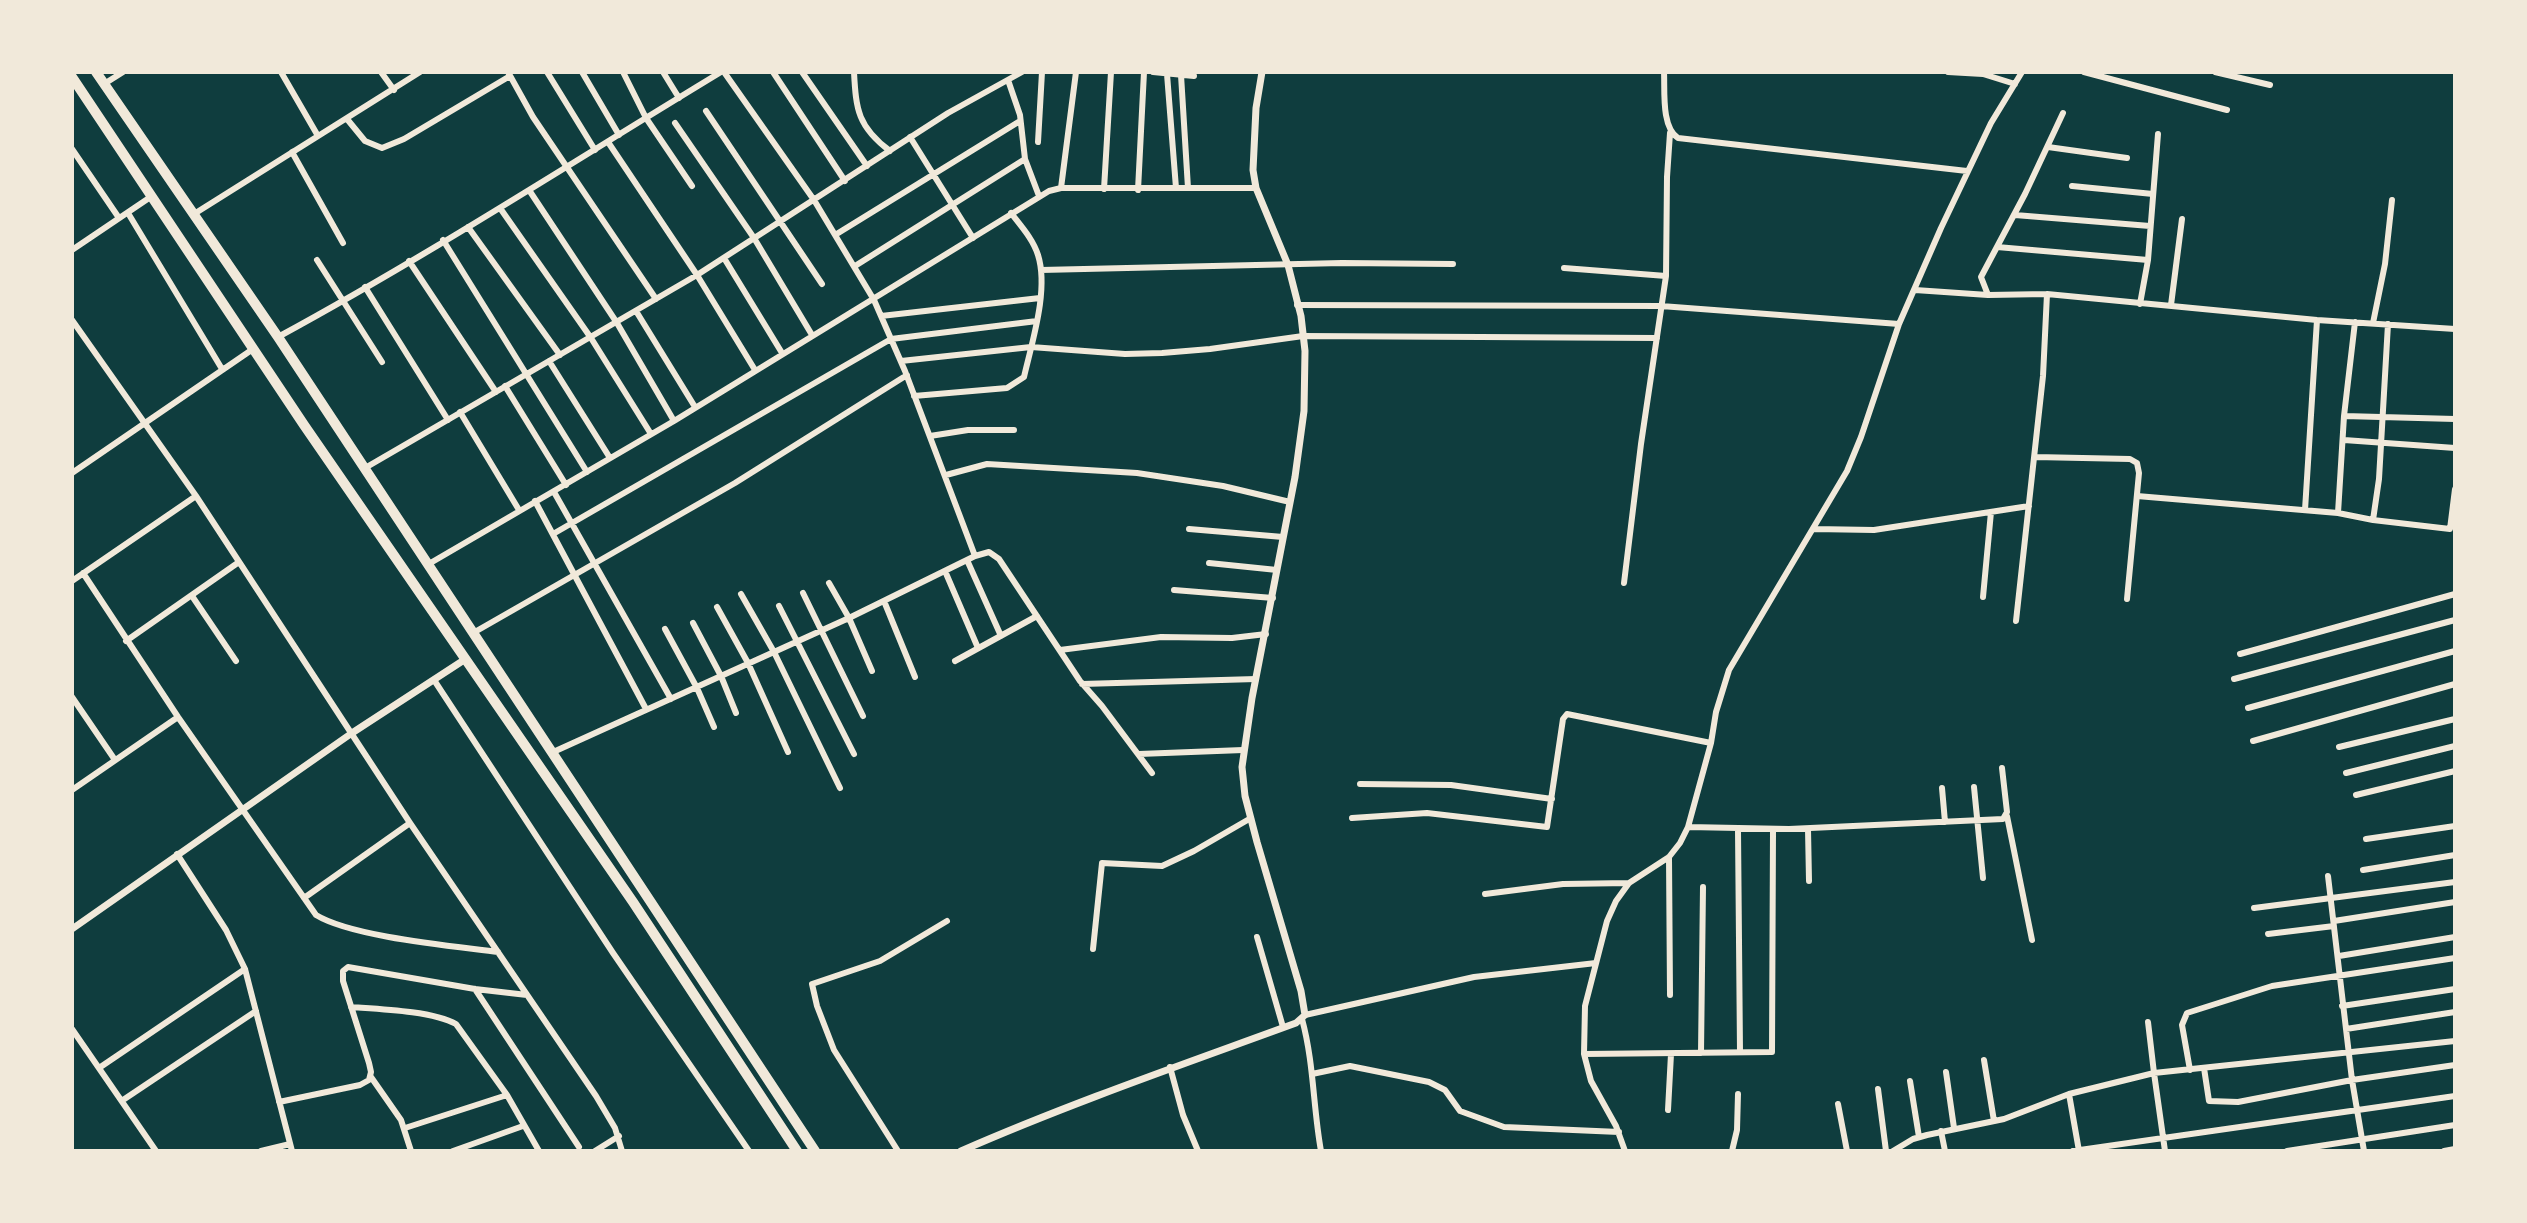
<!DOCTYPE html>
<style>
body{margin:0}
#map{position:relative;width:2527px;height:1223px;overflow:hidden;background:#0f3d3e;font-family:Rubik,sans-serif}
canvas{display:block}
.frame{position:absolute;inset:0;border:74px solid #f1e9da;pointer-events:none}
</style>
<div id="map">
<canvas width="2527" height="1223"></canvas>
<div class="frame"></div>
</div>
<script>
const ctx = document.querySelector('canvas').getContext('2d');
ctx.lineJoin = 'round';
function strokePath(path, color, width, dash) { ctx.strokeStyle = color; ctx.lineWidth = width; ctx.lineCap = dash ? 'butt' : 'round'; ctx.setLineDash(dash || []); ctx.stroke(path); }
const minor = new Path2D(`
 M281,72L318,136
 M381,72L394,90
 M508,72L533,117L656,299
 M547,72L595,150
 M582,72L619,135
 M623,72L646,118L692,186
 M663,72L679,98
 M724,72L814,200L874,300L905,371L975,556
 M773,72L845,181
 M802,72L867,166
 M854,72C856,110 858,127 890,151
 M1153,72L1194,76
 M1664,72C1665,90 1661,127 1678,138L1967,171
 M1948,72L1983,74L2015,84
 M2084,72L2227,110
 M2215,72L2270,85
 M1167,74L1176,188
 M1181,75L1188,188
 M1008,80L1020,115L1025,159L1039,196
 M104,84L123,72
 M706,111L822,284
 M347,119L365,141L382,148L404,139L510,76
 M675,123L754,238L812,335
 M910,137L973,238
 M608,142L697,275L755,370
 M1038,142L1042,72
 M2048,147L2127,158
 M72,149L119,218
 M292,152L343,243
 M2072,186L2153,194
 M1061,188L1076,72
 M1104,189L1111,72
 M529,190L617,323L674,421
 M1138,190L1144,72
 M500,208L591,338L651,434
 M128,213L222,369
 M194,214L420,72
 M2015,215L2150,226
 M468,227L560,355
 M835,235L1020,121
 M443,240L587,472
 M1997,247L2148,260
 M72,250L152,196
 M724,258L782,353
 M317,260L382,362
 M409,261L496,392
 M855,266L1025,159
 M1564,268L1666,276
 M1041,270L1342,263L1453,264
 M365,287L448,420
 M1915,290L1988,295L2047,294L2317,320L2455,329
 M1988,295L1981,277L2025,194L2063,113
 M2140,304L2148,260L2158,134
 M1297,305L1661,306L1899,324
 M2171,305L2182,219
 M636,311L695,407
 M881,316L1040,298
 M72,320L196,496L410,823L596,1096L615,1128L622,1151
 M2373,323L2385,264L2392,200
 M278,337C429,255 574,161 721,72
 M549,361L610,458
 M901,361L1031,347L1125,354L1162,353L1210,349L1303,336L1657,338
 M505,386L566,485
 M914,396L1007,388L1024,377C1032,342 1049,290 1038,255C1033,239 1021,226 1011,213
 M460,412L519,510
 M2344,416L2455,419
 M930,436L968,430H1014
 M2344,440L2455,448
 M2035,457L2130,459L2137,463L2139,473L2127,599
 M365,468L697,275L948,113L1022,72
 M72,473L253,349
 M946,475L987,464L1137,473L1223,486L1290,502
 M554,492L671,699
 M2137,496L2338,513L2373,520L2450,529L2455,489
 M535,501L646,709
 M2305,510L2317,320
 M2338,513L2344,416L2355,322
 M2373,520L2379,479L2388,324
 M1189,529L1283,537
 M1814,529L1874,530L2029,506
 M553,534L891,339L1037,321
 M967,560L1001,636
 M1209,563L1277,570
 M427,565L674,421L1049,191L1061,188H1256
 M945,571L978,648
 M83,573L178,717L316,915C352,937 453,946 498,952
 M72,581L196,496
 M829,583L849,618L872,671
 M1624,583L1641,444L1666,276L1667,177L1670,133
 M1174,590L1273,598
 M803,593L863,716
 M741,594L774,652L840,788
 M192,596L236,661
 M1983,597L1991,512
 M884,601L915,677
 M779,606L854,754
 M717,607L748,663L788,752
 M2016,621L2043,376L2047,294
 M693,623L721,676L736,713
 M665,629L697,688L714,727
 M473,633L735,483L907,375
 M126,641L239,562
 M1060,650L1161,637L1232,638L1266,634
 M2240,654L2455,594
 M955,661L1037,616
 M2234,679L2455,620
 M434,680L613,953L749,1151
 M1082,684L1256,679
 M72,697L115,760
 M2248,708L2455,651
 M2253,741L2455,684
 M2339,747L2455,719
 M551,753L849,618L975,556L989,552L999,559L1080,681L1102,706L1152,773
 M1139,754L1243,750
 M2346,773L2455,746
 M1360,784L1451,785L1552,799
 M1974,787L1983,878
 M1942,788L1945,822
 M72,790L178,717
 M2356,795L2455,771
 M2007,816L2032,940
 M1352,818L1427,813L1547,827L1563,719L1567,714L1711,743
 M1688,827L1789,829L2003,819L2007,812L2002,768
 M1808,829L1809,881
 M1738,830L1740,1052
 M2366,839L2455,826
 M177,854L226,930L245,969L292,1151
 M1669,857L1670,995
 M2363,870L2455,855
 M2328,876L2352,1080L2364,1151
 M1485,894L1563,884L1629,883
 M304,898L410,823
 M2254,908L2455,882
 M2334,921L2455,902
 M2268,934L2334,926
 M1257,937L1283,1027
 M1093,949L1102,863L1162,866L1194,851L1251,818
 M2339,956L2455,937
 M475,989L579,1147
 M2342,1006L2455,989
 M351,1007C379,1009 433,1011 456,1024L507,1095L539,1151
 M1305,1015L1474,977L1596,963
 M1302,1019C1314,1063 1313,1107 1321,1151
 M2148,1022L2154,1073L2455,1041
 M72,1029L156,1151
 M2346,1029L2455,1012
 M1701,1053L1703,887
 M1584,1054L1772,1052L1773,830
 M1984,1060L1994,1121
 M1170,1067L1183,1115L1198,1151
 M99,1068L245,969
 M2204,1068L2209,1101L2238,1102L2352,1080L2455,1065
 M2190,1070L2182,1025L2187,1013L2272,986L2455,958
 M1946,1072L1954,1128
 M1312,1074L1350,1066L1429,1082L1445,1090L1460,1111L1504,1127L1619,1132
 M371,1077L401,1120L411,1151
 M1910,1081L1919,1137
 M1878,1089L1886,1151
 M2069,1094L2079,1151
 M123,1100L256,1011
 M279,1102L360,1085L369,1080L371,1072L369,1063L343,981V971L348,967L475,989L527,995
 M1838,1104L1847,1151
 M1668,1110L1671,1054
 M405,1128L507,1095
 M1941,1131L1945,1151
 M261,1151L290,1144
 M453,1151L523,1126
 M595,1151L619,1136
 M898,1151L834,1050L817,1006L812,984L880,961L947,921
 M1625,1151L1616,1126L1591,1081L1584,1054L1585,1006L1607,921L1616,901L1629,883L1669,857L1680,843L1688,827L1711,743L1716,712L1729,670L1847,471L1861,437L1899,324L1941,228L1991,123L2022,72
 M1732,1151L1737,1130L1738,1094
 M1893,1151L1913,1139L1927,1135L2004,1119L2069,1094L2154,1073L2165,1151
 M2073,1151L2455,1096
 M2287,1151L2455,1125
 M2444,1151L2455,1149`);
const tertiary = new Path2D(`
 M72,929L352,733L464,660
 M961,1151C1071,1103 1184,1064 1296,1023L1305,1015L1301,991L1257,842L1245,796L1242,767L1252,698L1295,477L1304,411L1305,351L1301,316L1288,265L1256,188L1253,170L1256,108L1262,72`);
const trunk = new Path2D(`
 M96,72L278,337L815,1151
 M72,77L304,425L633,902L797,1151`);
strokePath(minor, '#f1e9da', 6);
strokePath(tertiary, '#f1e9da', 7);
strokePath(trunk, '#f1e9da', 10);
</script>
